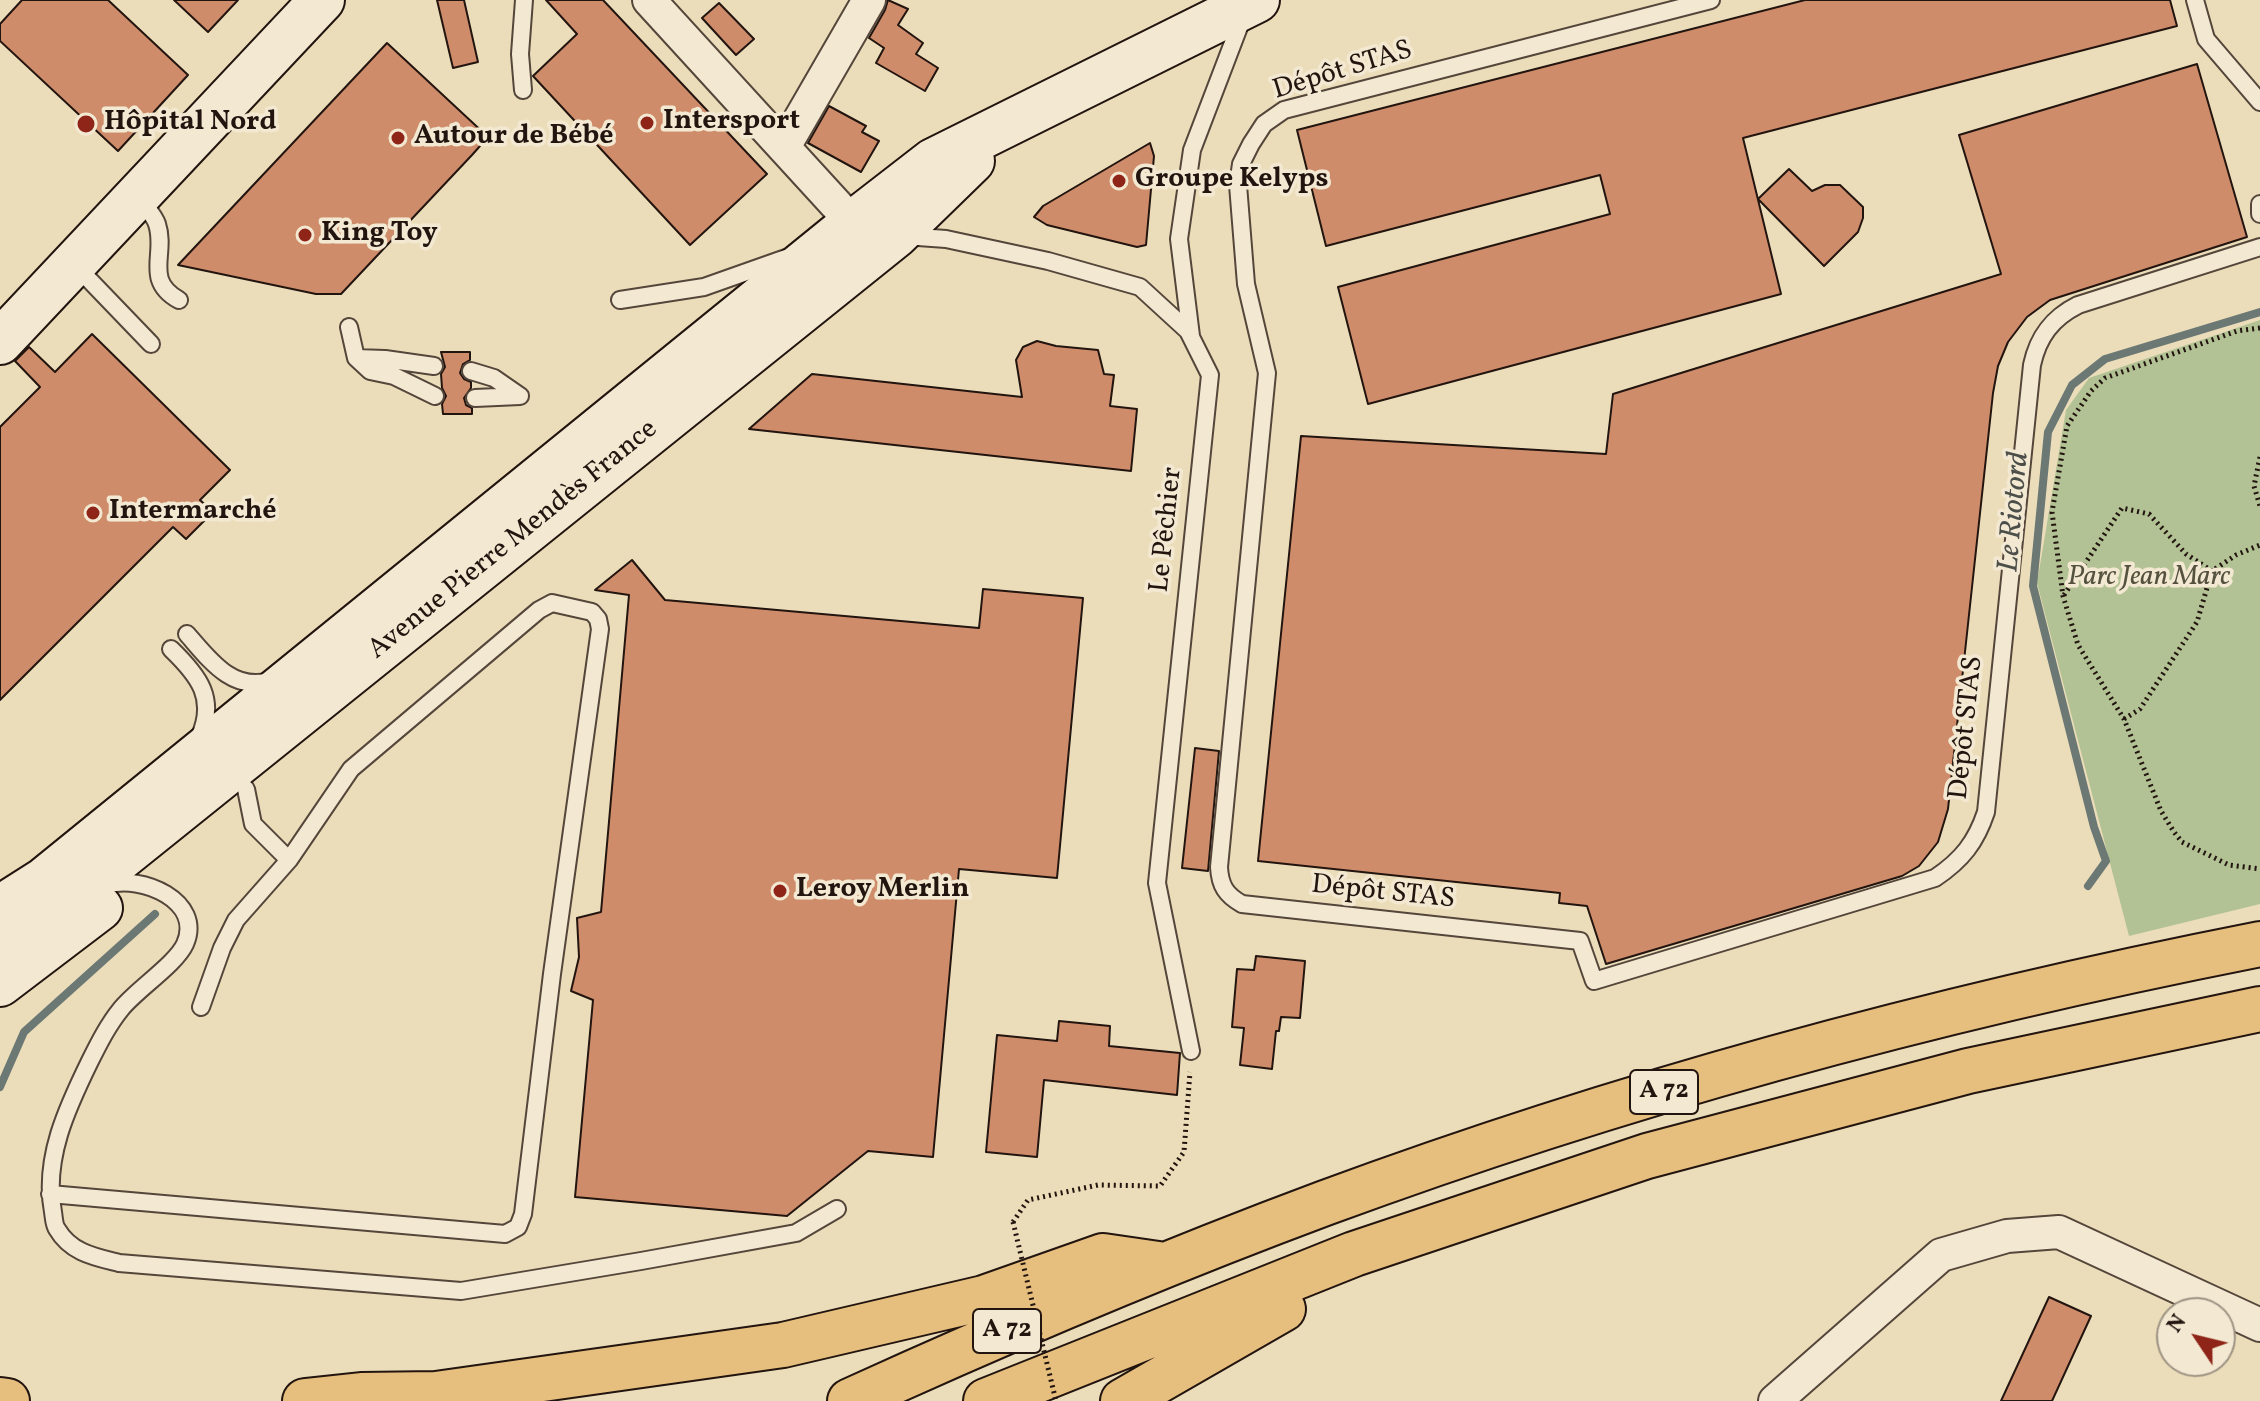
<!DOCTYPE html>
<meta charset="utf-8">
<style>
body{margin:0}
#map{position:relative;width:2260px;height:1401px;overflow:hidden;background:#ecddba;font-family:Vollkorn,serif}
canvas{display:block}
.north{position:absolute;left:2156px;top:1297px;width:80px;height:80px;box-sizing:border-box;background:#f3e9d2;border:2px solid #9f9484;border-radius:50%;rotate:305deg;font-size:22px;font-weight:700;line-height:32px;text-align:center;color:#22140f}
.north::after{content:'';display:block;margin:auto;width:28px;height:36px;background:#8f2418;clip-path:polygon(50% 0,100% 100%,50% 72%,0 100%)}
</style>
<div id="map">
<canvas width="2260" height="1401"></canvas>
<div class="north">N</div>
</div>
<script>
const ctx = document.querySelector('canvas').getContext('2d');
ctx.lineJoin = 'round';
function fill(path, color) { ctx.fillStyle = color; ctx.fill(path, 'evenodd'); }
function strokePath(path, color, width, dash) { ctx.strokeStyle = color; ctx.lineWidth = width; ctx.lineCap = dash ? 'butt' : 'round'; ctx.setLineDash(dash || []); ctx.stroke(path); }
function label(font, color, halo, rows, align = 'center') {
  ctx.font = font + ' Vollkorn,serif'; ctx.lineWidth = 7; ctx.setLineDash([]); ctx.textBaseline = 'middle'; ctx.strokeStyle = halo; ctx.fillStyle = color; for (const [text, x, y, turn = 0] of rows) {
    ctx.save(); ctx.translate(x, y); ctx.rotate((+turn || 0) * Math.PI / 180); ctx.textAlign = isNaN(turn) ? turn : align; if (halo) ctx.strokeText(text, 0, 0); ctx.fillText(text, 0, 0); ctx.restore();
  }
}
const green = new Path2D(`
 M2260,320V904L2129,936L2037,583L2066,410L2089,378Z`);
const stream = new Path2D(`
 M2088,886L2106,861L2094,827L2033,586L2048,432L2072,385L2105,359L2260,312
 M0,1087L24,1032L155,914`);
const building = new Path2D(`
 M22,0H108L188,75L118,151L0,41V24Z
 M174,0H238L208,32Z
 M437,0H464L478,62L453,68Z
 M546,0H603L767,174L690,245L533,76L577,34Z
 M888,0L908,9L898,25L923,43L916,54L938,68L925,91L876,63L884,48L869,38L885,10Z
 M1805,0H2170L2177,26L1743,138L1781,294L1368,404L1338,287L1610,214L1600,175L1326,246L1297,130Z
 M719,3L754,39L736,55L702,18Z
 M387,43L488,137L472,155L341,294H316L178,265Z
 M2197,64L2247,237L2050,300L2027,317L2008,342L1998,366L1993,393L1948,809L1938,842L1919,866L1902,876L1606,964L1587,906L1559,903L1560,893L1258,861L1301,436L1606,454L1613,394L2001,274L1959,135Z
 M829,106L866,126L862,132L879,141L861,172L808,143Z
 M1150,143L1154,156L1146,245L1137,247L1047,225L1034,217L1043,206Z
 M1789,169L1812,191L1825,185H1840L1863,207V218L1858,232L1824,266L1758,199Z
 M92,334L230,470L200,500L213,512L186,539L173,527L0,700V427L40,387L15,361L29,347L55,372Z
 M1037,341L1056,346L1098,350L1104,374L1114,375L1110,406L1137,409L1131,471L749,429L812,374L1022,397L1016,360L1023,347Z
 M441,352H470V360L463,364L460,373L464,379L471,382V388L464,398L466,405L472,408V414H443L442,404L446,396L442,388L441,374L445,367Z
 M632,560L665,600L979,628L983,589L1083,598L1057,878L959,869L933,1157L868,1151L787,1216L575,1197L593,1000L571,991L579,957L577,918L601,912L629,595L595,590Z
 M1195,748L1219,751L1208,871L1182,868Z
 M1256,956L1305,961L1300,1018L1281,1017L1279,1031H1276L1272,1069L1240,1065L1244,1028L1232,1027L1237,969L1254,970Z
 M1059,1021L1110,1026L1109,1046L1180,1053L1177,1095L1044,1080L1037,1157L986,1152L997,1035L1057,1041Z
 M2049,1297L2091,1316L2052,1401H2001Z`);
const path = new Path2D(`
 M2260,328L2237,331L2105,378L2091,391L2067,426L2052,512L2063,596L2078,645L2124,719L2161,811L2174,832L2182,842L2229,865L2260,869
 M2260,457L2254,486L2260,506
 M2064,595L2122,508L2149,514L2186,554L2212,571
 M2124,719L2140,709L2197,622L2212,571L2236,555L2260,545
 M1013,1222L1028,1200L1098,1185L1160,1186L1184,1152L1190,1072`);
const lane = new Path2D(`
 M1711,0L1284,110L1264,124L1251,144L1241,164L1238,185L1246,284L1267,373L1219,867C1220,886 1226,895 1242,904L1580,941L1594,981L1935,878C1962,860 1976,842 1986,812L2032,365C2038,337 2052,318 2078,305L2260,247
 M2195,0L2206,39L2260,102
 M523,90L520,54L524,0
 M139,197C144,205 154,215 157,224C167,254 143,280 179,300
 M2260,204V214
 M904,236L946,239L1048,261L1140,287L1188,331L1210,375L1157,883L1191,1051
 M75,265L151,344
 M620,300L704,287L786,258
 M349,327L356,358L370,371L394,376L435,396
 M1191,336L1179,239L1192,150L1244,14
 M356,358L385,359L434,366
 M471,371L494,378L520,396
 M475,398L520,396
 M187,634C209,659 232,692 270,681
 M171,649C199,676 217,699 199,738
 M246,789L253,824L289,860
 M107,885C141,874 204,901 185,944C176,964 136,990 121,1009C108,1025 99,1043 90,1061C67,1108 43,1159 53,1212C54,1218 54,1225 57,1229C71,1253 95,1257 119,1263L461,1291L641,1261L796,1233L837,1209
 M50,1194L505,1234L518,1227L523,1214L552,974L600,629L598,619L592,612L552,603L539,610L351,769L289,860L236,920L222,948L201,1007`);
const street = new Path2D(`
 M649,0L853,223
 M784,147L869,0
 M1775,1401L1941,1255L2007,1236L2059,1232L2260,1325`);
const secondary = new Path2D(`
 M0,342L322,0
 M0,908L44,880L853,223L933,161L1257,0
 M0,944L93,880L896,235L972,161
 M0,984L100,908`);
const highway = new Path2D(`
 M0,1400L7,1401
 M305,1401L361,1395L436,1394L783,1345L984,1298L1103,1256L1165,1265
 M850,1401C1006,1330 1164,1263 1325,1203C1628,1091 1944,1006 2260,944
 M986,1401L1354,1254L1647,1156L1968,1071L2260,1009
 M1123,1401L1283,1309`);
const pathBridge = new Path2D(`
 M1013,1222L1056,1401`);
const markers = [
 [647,123,8,"#8f2418"],
 [86,124,10,"#8f2418"],
 [398,138,8,"#8f2418"],
 [1119,181,8,"#8f2418"],
 [305,235,8,"#8f2418"],
 [93,513,8,"#8f2418"],
 [780,891,8,"#8f2418"]
];
const shields = [
 [1664,1092,68],
 [1007,1331,68]
];
const shieldNames = [
 ["A 72",1664,1092],
 ["A 72",1007,1331]
];
const streetNames = [
 ["Dépôt STAS",1343,72,-17],
 ["Le Pêchier",1168,530,-84],
 ["Avenue Pierre Mendès France",514,541,-39],
 ["Dépôt STAS",1968,728,-84],
 ["Dépôt STAS",1383,894,6]
];
const poiNames = [
 ["Intersport",663,123],
 ["Hôpital Nord",104,124],
 ["Autour de Bébé",414,138],
 ["Groupe Kelyps",1135,181],
 ["King Toy",321,235],
 ["Intermarché",109,513],
 ["Leroy Merlin",796,891]
];
const parkNames = [
 ["Parc Jean Marc",2149,579]
];
const waterNames = [
 ["Le Riotord",2016,512,-85]
];
fill(green, '#b2c294');
strokePath(stream, '#6b7874', 8);
fill(building, '#ce8c6a');
strokePath(building, '#22140f', 2);
strokePath(lane, '#54463a', 20);
strokePath(street, '#54463a', 36);
strokePath(secondary, '#22140f', 48);
strokePath(highway, '#22140f', 48);
strokePath(path, '#22140f', 5, [2, 4]);
strokePath(lane, '#f3e9d2', 16);
strokePath(street, '#f3e9d2', 32);
strokePath(secondary, '#f3e9d2', 44);
strokePath(highway, '#e6be7d', 44);
strokePath(pathBridge, '#22140f', 5, [2, 4]);
for (const [x, y, r, color] of markers) { const dot = new Path2D(); dot.arc(x, y, r, 0, 2 * Math.PI); ctx.fillStyle = color; ctx.fill(dot); strokePath(dot, '#f3e9d2', 3); }
for (const [x, y, w] of shields) { const box = new Path2D(); box.roundRect(x - w / 2, y - 22, w, 44, 6); ctx.fillStyle = '#f3e9d2'; ctx.fill(box); strokePath(box, '#22140f', 2); }
label('bold 26px', '#22140f', null, shieldNames);
label('28px', '#22140f', '#f3e9d2', streetNames);
label('bold 28px', '#22140f', '#f3e9d2', poiNames, 'left');
label('italic 28px', '#54513e', '#f3e9d2', parkNames);
label('italic 30px', '#4c4e4a', '#f3e9d2', waterNames);
</script>
